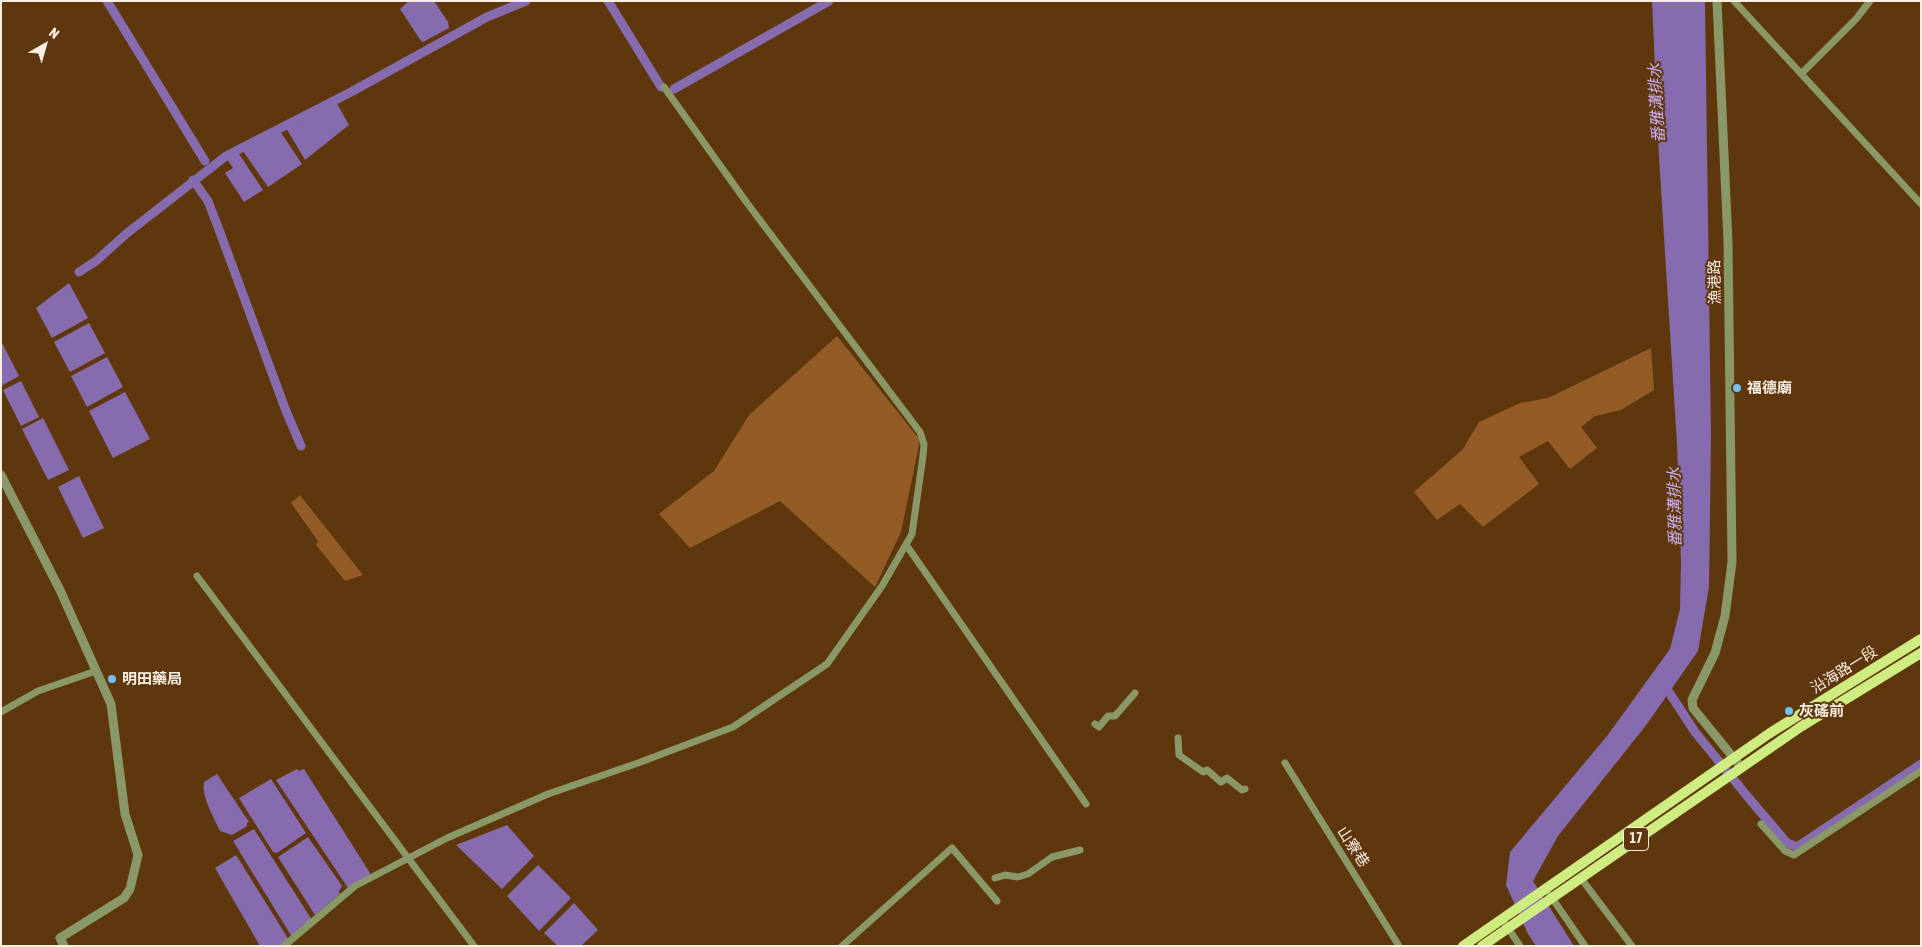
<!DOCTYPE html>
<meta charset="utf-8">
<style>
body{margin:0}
#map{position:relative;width:1922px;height:947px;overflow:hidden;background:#5f370d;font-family:"Asap Condensed",sans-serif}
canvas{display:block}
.frame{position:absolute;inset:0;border:2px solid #fbeee3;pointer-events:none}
.north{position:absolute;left:20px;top:20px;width:50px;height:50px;-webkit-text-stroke:4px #5f370d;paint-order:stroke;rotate:38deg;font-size:14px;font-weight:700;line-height:20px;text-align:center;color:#fbeee3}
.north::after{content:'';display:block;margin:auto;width:18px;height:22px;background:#fbeee3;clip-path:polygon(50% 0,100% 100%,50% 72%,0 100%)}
</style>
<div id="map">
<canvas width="1922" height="947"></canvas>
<div class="frame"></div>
<div class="north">N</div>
</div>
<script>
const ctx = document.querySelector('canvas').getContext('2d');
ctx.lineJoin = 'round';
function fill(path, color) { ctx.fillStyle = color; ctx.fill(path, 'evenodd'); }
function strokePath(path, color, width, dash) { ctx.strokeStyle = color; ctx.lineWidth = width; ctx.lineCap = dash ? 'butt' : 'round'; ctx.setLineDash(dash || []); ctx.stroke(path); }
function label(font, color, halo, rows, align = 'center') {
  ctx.font = font + ' "Asap Condensed","Noto Sans TC",sans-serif'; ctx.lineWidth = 4; ctx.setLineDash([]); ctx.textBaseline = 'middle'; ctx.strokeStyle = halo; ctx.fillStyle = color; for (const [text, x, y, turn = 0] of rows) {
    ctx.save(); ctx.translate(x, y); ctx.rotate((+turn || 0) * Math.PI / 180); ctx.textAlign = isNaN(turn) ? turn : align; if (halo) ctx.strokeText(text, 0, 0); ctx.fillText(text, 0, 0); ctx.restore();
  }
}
const green = new Path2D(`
 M837,336L920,440L901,532L875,587L780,501L690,548L659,514L714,471L749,415Z
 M1651,348L1654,390L1621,410L1595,416L1581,427L1597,448L1570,469L1548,441L1519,457L1539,484L1483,527L1460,504L1437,520L1414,492L1463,449L1479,422L1520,403L1548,398Z
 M300,495L363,575L345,581L316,545L318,541L291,503Z`);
const water = new Path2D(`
 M409,1H434L448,22L449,28L423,42L421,41L400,9Z
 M1652,1H1705L1711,436L1709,587L1698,651L1647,724L1558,836L1533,881L1574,946H1536L1528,934L1506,885L1510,852L1607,736L1670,649L1680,609L1681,562L1677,444L1659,157Z
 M335,100L349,125L305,160L285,126Z
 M280,131L302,164L268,187L243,151Z
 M237,151L263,190L244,202L225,173L233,168L226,158Z
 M69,283L88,318L52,338L36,308Z
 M89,323L105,353L70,372L54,342Z
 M1,341L19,376L1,386Z
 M107,357L123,387L87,407L71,376Z
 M21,381L39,417L21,426L3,390Z
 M125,392L150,439L113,458L89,411Z
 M43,418L69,470L48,480L22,429Z
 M79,476L104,528L83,538L58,487Z
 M297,769L299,771L304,769L370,873V875L350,891L276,780Z
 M217,774L249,822L247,823V826L232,835L220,831C214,818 201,796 204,782Z
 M271,779L306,833L277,853L273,852L239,798Z
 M507,825L534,856L502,889L456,845Z
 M254,829L312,920L292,937L233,841Z
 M308,837L342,886L339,891L340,894L315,915L278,857Z
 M236,855L289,940L281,946H260L215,868Z
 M538,865L571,898L539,931L507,896Z
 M574,903L598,930L581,946H558L544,933Z`);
const canal = new Path2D(`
 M107,1L205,161
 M608,1L661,87
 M674,89L829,1
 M193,180L208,201L218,227L286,411L301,446
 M79,272L96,261L126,234L226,156L351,92L487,17L526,1
 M1663,683L1695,732L1747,796L1787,843L1797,847L1921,764`);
const minor = new Path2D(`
 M1734,1L1921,204
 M1802,73L1856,19L1870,1
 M907,546L1086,804
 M197,576L474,946
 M1,712L38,691L96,671
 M1095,724L1099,727L1108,716H1115L1135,693
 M1178,738L1179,755L1203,772L1207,770L1221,782L1227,778L1242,790L1245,789
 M1285,763L1399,946
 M1761,824L1785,851L1794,855L1921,771
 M1580,877L1632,946
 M995,878L1005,875L1018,877L1028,874L1052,857L1080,850
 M1550,895L1585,946
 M1506,925L1520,946
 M284,946L355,886L447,838L548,794L638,763L733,727L827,664L882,586L912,534L923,456L924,444L920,432L747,203L664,87
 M842,946L952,848L997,901`);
const tertiary = new Path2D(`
 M1717,1L1728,242L1732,562L1725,616L1715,653L1692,700L1693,708L1741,767
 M1,475L60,590L111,704L125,814L138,855L130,889L124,898L60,938L64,946`);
const primary = new Path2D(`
 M1463,946L1770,733L1921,639
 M1482,946L1802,726L1921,653`);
const markers = [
 [1737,388,5,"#75c0f6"],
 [112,679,5,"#75c0f6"],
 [1789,711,5,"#75c0f6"]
];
const shields = [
 [1636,839,25]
];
const shieldNames = [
 ["17",1636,839]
];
const streetNames = [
 ["漁港路",1715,282,-91],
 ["沿海路一段",1844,670,-32],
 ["山寮巷",1353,847,57]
];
const poiNames = [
 ["福德廟",1747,388],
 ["明田藥局",122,679],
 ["灰磘前",1799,711]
];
const waterNames = [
 ["番雅溝排水",1657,103,-93],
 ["番雅溝排水",1675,507,-91]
];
fill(green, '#935c27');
fill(water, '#866cae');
strokePath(canal, '#866cae', 9);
strokePath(minor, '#899866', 7);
strokePath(tertiary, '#899866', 9);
strokePath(primary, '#cfec81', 10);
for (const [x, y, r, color] of markers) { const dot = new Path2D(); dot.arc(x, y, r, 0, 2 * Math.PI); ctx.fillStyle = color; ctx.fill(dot); strokePath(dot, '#5f370d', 2); }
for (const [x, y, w] of shields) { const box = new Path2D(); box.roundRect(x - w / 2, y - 11.5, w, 23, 4); ctx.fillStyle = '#5f370d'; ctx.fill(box); strokePath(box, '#fbeee3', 1); }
label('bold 14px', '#fbeee3', null, shieldNames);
label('15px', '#fbeee3', '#5f370d', streetNames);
label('bold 15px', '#fbeee3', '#5f370d', poiNames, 'left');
label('italic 16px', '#ccb0f9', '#5f370d', waterNames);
</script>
